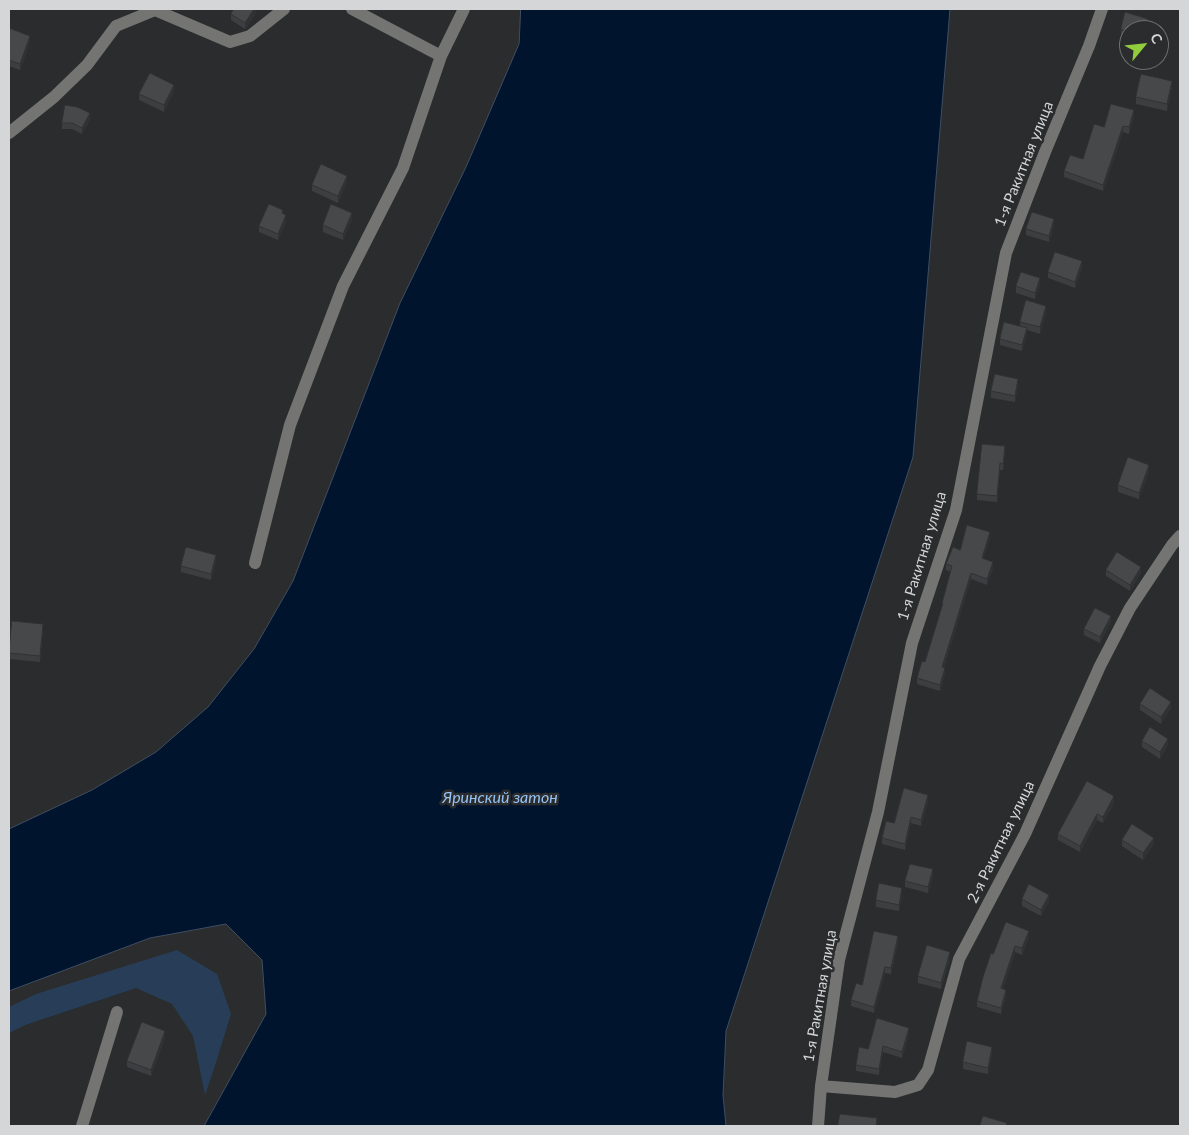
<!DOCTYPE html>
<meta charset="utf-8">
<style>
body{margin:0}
#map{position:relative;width:1189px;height:1135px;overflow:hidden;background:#2a2c2e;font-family:Lato,sans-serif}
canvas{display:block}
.frame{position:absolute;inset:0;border:10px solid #d5d6d7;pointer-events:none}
.north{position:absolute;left:1119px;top:20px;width:50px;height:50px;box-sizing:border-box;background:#2a2c2e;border:1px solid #6e7072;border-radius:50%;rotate:62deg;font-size:14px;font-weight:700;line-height:20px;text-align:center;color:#d5d6d7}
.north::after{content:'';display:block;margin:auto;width:18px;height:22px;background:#92cd3e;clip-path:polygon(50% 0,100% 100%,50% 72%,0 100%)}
</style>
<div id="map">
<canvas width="1189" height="1135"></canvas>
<div class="frame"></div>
<div class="north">С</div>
</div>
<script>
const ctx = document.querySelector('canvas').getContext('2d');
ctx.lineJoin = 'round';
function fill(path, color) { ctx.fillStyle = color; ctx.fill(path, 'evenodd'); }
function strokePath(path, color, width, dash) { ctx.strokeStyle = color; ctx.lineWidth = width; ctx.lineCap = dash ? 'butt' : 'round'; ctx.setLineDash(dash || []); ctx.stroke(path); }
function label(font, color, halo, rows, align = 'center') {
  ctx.font = font + ' Lato,sans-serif'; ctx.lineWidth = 5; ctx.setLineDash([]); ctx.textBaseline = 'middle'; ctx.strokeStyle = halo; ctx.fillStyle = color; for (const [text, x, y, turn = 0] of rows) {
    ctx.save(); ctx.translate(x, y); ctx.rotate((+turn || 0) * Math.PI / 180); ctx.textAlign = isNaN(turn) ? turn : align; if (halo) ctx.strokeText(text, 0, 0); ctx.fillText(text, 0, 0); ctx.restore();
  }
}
const green = new Path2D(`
 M177,950L217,974L231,1014L214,1069L205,1095L193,1036L172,1004L136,988L25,1025L9,1033V1007L36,994Z`);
const water = new Path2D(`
 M521,9H950L913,457L726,1031L723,1095L726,1126H204L266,1014L262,960L226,924L150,938L9,991V829L92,790L156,752L208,707L254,649L293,581L400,303L466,167L519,44Z`);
const minor = new Path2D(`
 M352,9L441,56
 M9,133L54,97L87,65L116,26L155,10L230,42L250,36L284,9
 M255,563L290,425L343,286L403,168L441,56L464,9
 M821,1086L895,1092L918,1085L928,1070L959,959L1025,834L1100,666L1130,608L1172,545L1180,536
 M82,1126L117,1012
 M818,1126L821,1086L839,960L878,812L912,643L956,510L1006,253L1045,152L1089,46L1102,9`);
const wall = new Path2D(`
 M256,9V13L245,29L231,20V14Z
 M1148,25L1129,30V38L1121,36V29Z
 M9,28L30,42L20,70L9,66Z
 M1172,87L1167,111L1136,104V97Z
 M174,91L164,112L139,100V94Z
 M1134,117L1129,134L1123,132L1103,191L1064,177V171L1083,159L1104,127Z
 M90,120L82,134L72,129H62V123Z
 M347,182L338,203L312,191V185Z
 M283,214L286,222L278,240L259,232V226Z
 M352,219L343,240L323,232V225Z
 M1054,225L1049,242L1026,235V229Z
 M1082,268L1075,288L1048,278V272Z
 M1040,285L1035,299L1016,293V286Z
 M1046,312L1040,334L1027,330V334L1022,351L1000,345V339L1020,326V322Z
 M1018,385L1015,402L991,398V391Z
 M1005,452L1003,470H1000L997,502L977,500V494Z
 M1149,472L1139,499L1118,492V485Z
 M990,538L983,559L993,568L987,585L971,579L944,667L945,674L940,691L917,684V678L925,662L942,607V603L951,572L946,570V564L960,550Z
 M216,561L211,580L181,572V566Z
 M1106,570L1141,573L1130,591L1106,576Z
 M1111,622L1100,643L1084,635V629Z
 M43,630L40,662L9,659V653Z
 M1140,704L1171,708L1161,724L1140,710Z
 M1142,741L1168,745L1160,759L1142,747Z
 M928,801L921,826L911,823L905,850L882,844V838Z
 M1114,803L1103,823L1097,820L1080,852L1058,840V834Z
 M1122,840L1154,844L1143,860L1122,846Z
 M933,876L928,893L905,887V881Z
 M902,894L899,911L876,907V900Z
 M1022,899L1049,901L1041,916L1022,906Z
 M1029,937L1022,955L1015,952L1003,988L1006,996L1001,1014L977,1007V1001L993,954Z
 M898,943L891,974L885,973L874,1013L851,1006V1000L862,985Z
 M950,958L941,989L918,983V976Z
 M909,1034L902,1058L883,1052L879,1075L856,1071V1065L868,1049Z
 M165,1037L151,1076L127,1067V1061Z
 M992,1053L988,1074L963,1069V1062Z`);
const shadedWall = new Path2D(`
 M254,9H256V13L245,29V23Z
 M1148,19V25L1147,30H1145Z
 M30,36V42L20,70V64Z
 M1172,81V87L1167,111V104Z
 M174,85V91L164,112V105Z
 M1134,110V117L1129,134V127Z
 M90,113V120L82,134V128Z
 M1123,126V132L1103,191V185Z
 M347,176V182L338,203V196Z
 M352,213V219L343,240V234Z
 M286,215V222L278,240V234Z
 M1054,219V225L1049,242V236Z
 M1082,261V268L1075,288V282Z
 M1040,278V285L1035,299V293Z
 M1046,306V312L1040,334V327Z
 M1027,328V334L1022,351V345Z
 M1018,379V385L1015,402V396Z
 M1149,465V472L1139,499V493Z
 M990,532V538L982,564V558Z
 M216,555V561L211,580V574Z
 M993,562V568L987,585V579Z
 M1141,567V573L1130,591V585Z
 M971,573V579L942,673V667Z
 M1111,616V622L1100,643V637Z
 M43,624V630L40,662V656Z
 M945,668V674L940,691V685Z
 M1171,702V708L1161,724V717Z
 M1168,739V745L1160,759V752Z
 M928,795V801L921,826V820Z
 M1114,796V803L1103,823V817Z
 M1097,814V820L1080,852V846Z
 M911,817V823L905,850V844Z
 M1154,838V844L1143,860V853Z
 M933,869V876L928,893V887Z
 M902,888V894L899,911V905Z
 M1049,895V901L1041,916V910Z
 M1029,931V937L1022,955V948Z
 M898,936V943L891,974V968Z
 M1015,946V952L1001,994V988Z
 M950,952V958L941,989V983Z
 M885,967V973L874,1013V1007Z
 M1006,990V996L1001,1014V1008Z
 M909,1028V1034L902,1058V1052Z
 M165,1031V1037L151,1076V1070Z
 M883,1046V1052L879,1075V1069Z
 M992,1047V1053L988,1074V1068Z`);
const building = new Path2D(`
 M234,9H254L245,23L231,14Z
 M1125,12L1148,19L1145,30H1129V32L1121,29Z
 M9,28L30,36L20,64L9,60Z
 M150,73L174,85L164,105L139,94Z
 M1141,74L1172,81L1167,104L1136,97Z
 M1111,104L1134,110L1129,127L1123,126L1103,185L1064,171L1070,155L1083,159L1094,124L1104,127Z
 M65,105L77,107L90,113L82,128L72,123H62Z
 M321,164L347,176L338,196L312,185Z
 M269,204L283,210L282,213L286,215L278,234L259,226Z
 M331,204L352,213L343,234L323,225Z
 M1032,212L1054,219L1049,236L1026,229Z
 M1055,252L1082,261L1075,282L1048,272Z
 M1021,272L1040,278L1035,293L1016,286Z
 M1026,300L1046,306L1040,327L1020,322Z
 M1004,322L1027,328L1022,345L1000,339Z
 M995,374L1018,379L1015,396L991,391Z
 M982,444L1005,446L1003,464L1000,463L997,496L977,494Z
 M1128,457L1149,465L1139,493L1118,485Z
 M967,525L990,532L982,558L993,562L987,579L971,573L942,667L945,668L940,685L917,678L922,661L925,662L943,603H942L952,566L946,564L953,547L960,550Z
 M186,547L216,555L211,574L181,566Z
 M1117,552L1141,567L1130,585L1106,570Z
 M1095,608L1111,616L1100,637L1084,629Z
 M12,621L43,624L40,656L9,653Z
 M1150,688L1171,702L1161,717L1140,704Z
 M1150,727L1168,739L1160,752L1142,741Z
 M1087,781L1114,796L1103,817L1097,814L1080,846L1058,834Z
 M904,788L928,795L921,820L911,817L905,844L882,838L886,821L894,823Z
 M1132,824L1154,838L1143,853L1122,840Z
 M910,864L933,869L928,887L905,881Z
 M879,883L902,888L899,905L876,900Z
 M1029,884L1049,895L1041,910L1022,899Z
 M1006,922L1029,931L1022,948L1015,946L1001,988L1006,990L1001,1008L977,1001L983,977L991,953L993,954Z
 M874,931L898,936L891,968L885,967L874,1007L851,1000L856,983L862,985Z
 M927,945L950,952L941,983L918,976Z
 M877,1018L909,1028L902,1052L883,1046L879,1069L856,1065L859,1047L868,1049Z
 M142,1022L165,1031L151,1070L127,1061Z
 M967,1041L992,1047L988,1068L963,1062Z
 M840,1114L877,1118L876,1126H838Z
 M983,1116L1007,1123L1006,1126H980Z`);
const streetNames = [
 ["1-я Ракитная улица",1024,164,-68],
 ["1-я Ракитная улица",922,556,-73],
 ["2-я Ракитная улица",1001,842,-64],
 ["1-я Ракитная улица",820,996,-80]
];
const waterNames = [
 ["Яринский затон",500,798]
];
fill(green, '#283e58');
fill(water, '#00142e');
strokePath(water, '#404e61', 1);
strokePath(minor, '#747473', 12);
fill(wall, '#3c3e40');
fill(shadedWall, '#313234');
fill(building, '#46484a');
strokePath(building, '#313234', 1);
label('15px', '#d5d6d7', '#2a2c2e', streetNames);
label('italic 16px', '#96c2f4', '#2a2c2e', waterNames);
</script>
